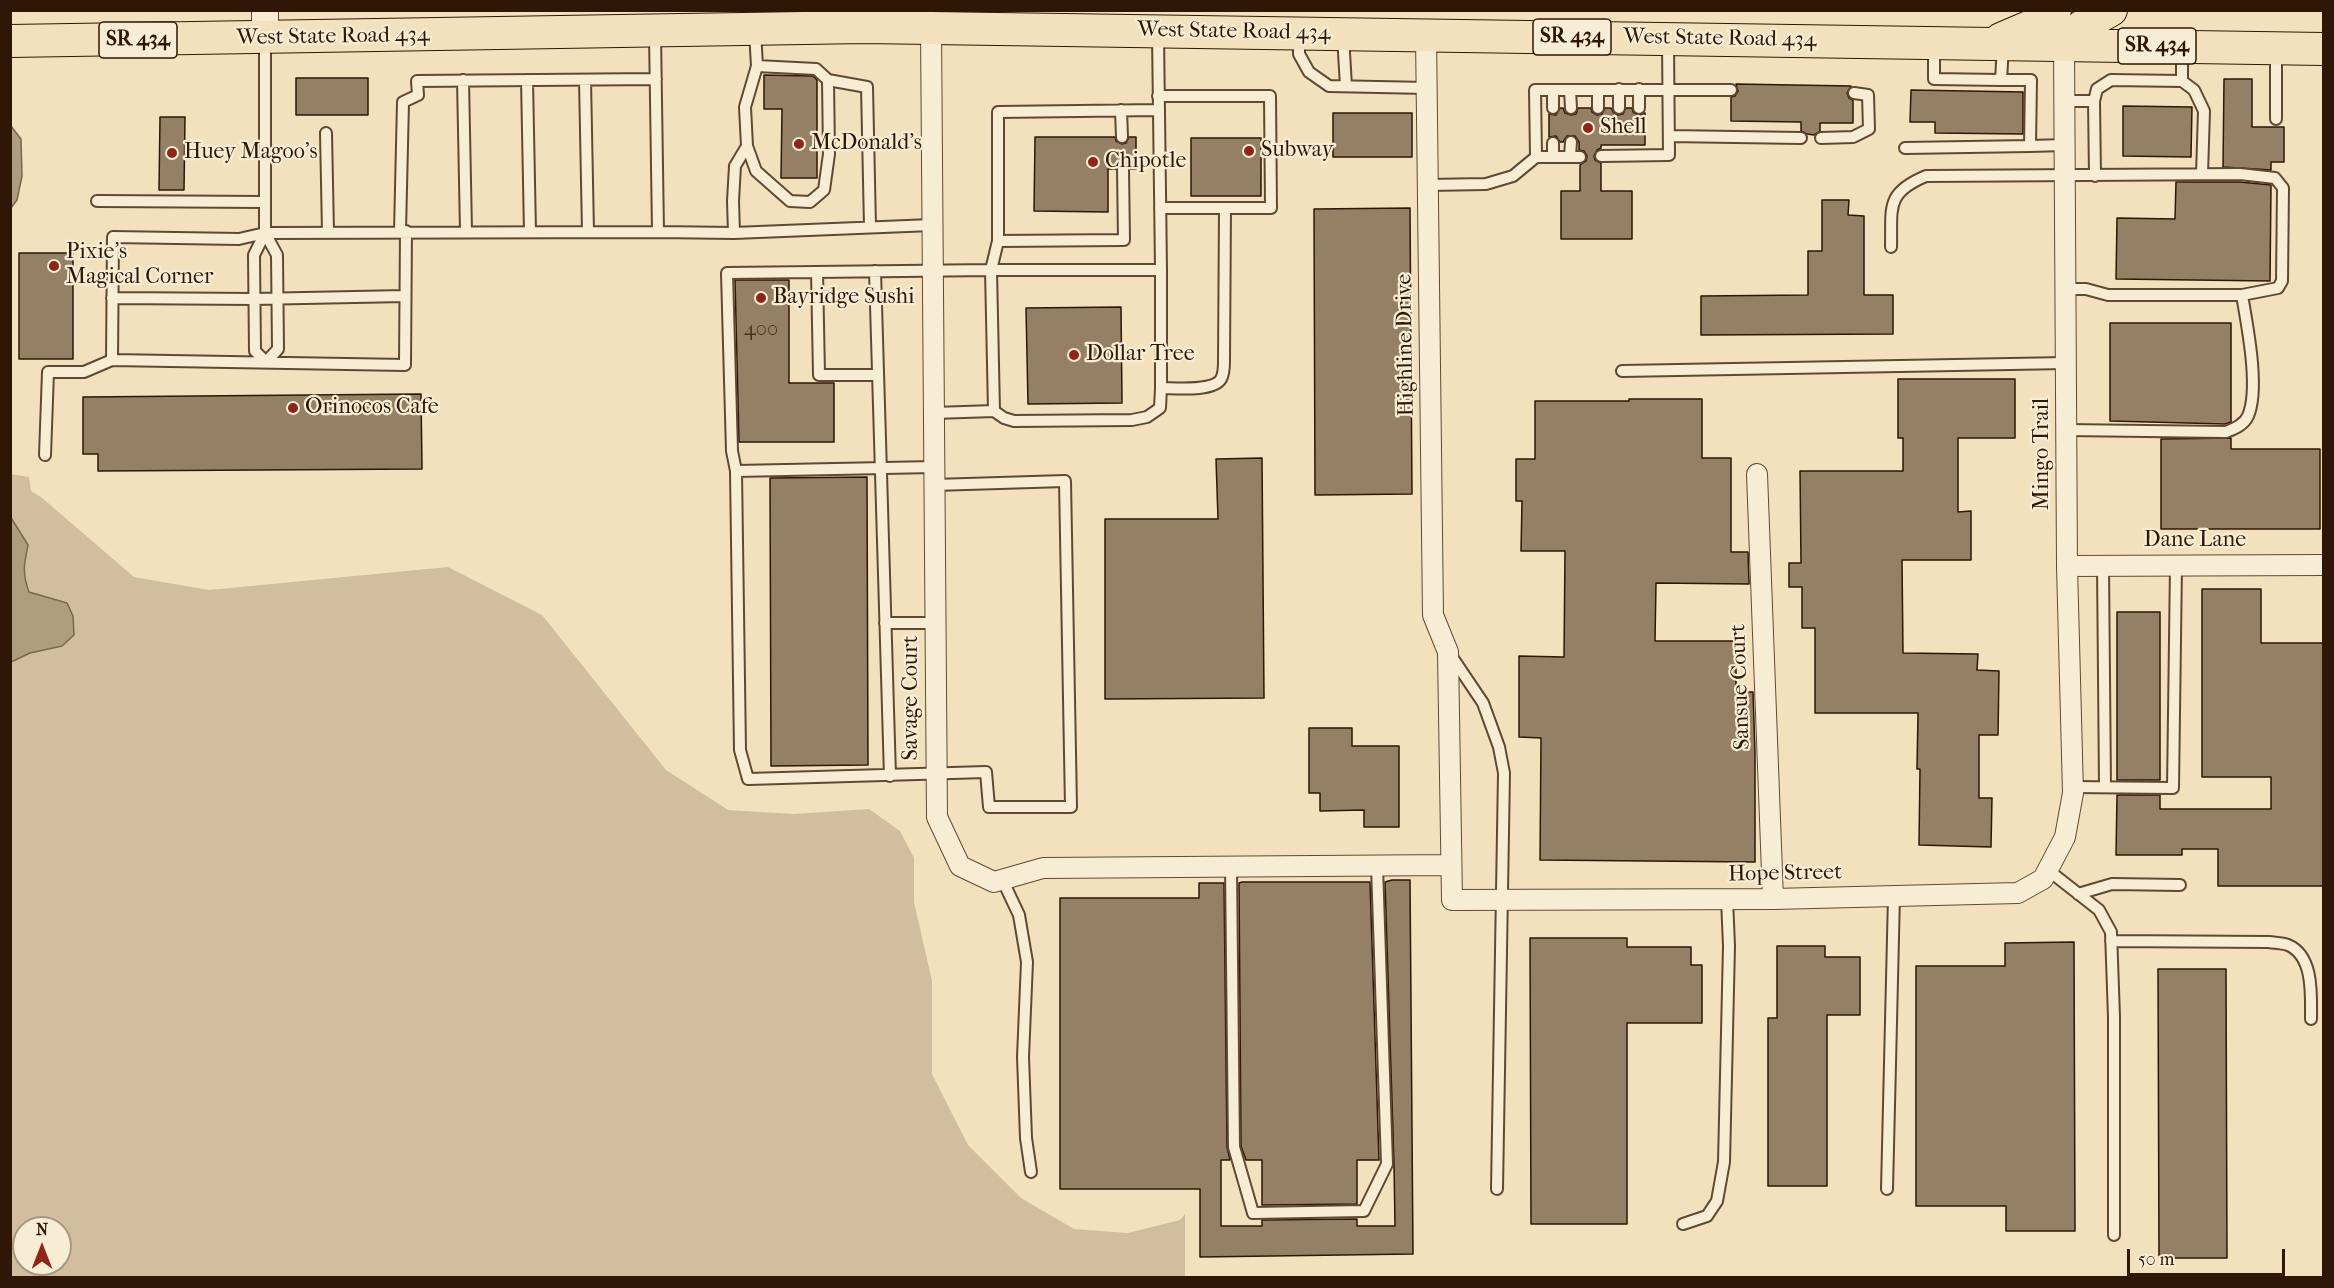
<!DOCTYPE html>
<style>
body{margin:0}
#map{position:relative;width:2334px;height:1288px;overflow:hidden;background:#f3e1bd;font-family:"IM FELL French Canon",serif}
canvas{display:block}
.frame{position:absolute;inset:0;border:12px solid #2f1606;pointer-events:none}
.north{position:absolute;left:12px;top:1216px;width:60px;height:60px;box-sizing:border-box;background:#f7ecd4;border:2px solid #a79682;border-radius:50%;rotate:0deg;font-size:16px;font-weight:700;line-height:24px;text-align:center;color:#2f1606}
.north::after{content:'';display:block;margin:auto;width:21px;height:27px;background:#8f2418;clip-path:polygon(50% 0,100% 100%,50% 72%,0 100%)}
.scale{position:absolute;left:2127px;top:1249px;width:158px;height:27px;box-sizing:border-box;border:3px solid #2f1606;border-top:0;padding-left:8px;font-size:18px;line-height:21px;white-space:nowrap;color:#2f1606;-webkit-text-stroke:4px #f7ecd4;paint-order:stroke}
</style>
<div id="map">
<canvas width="2334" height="1288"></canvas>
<div class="frame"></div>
<div class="north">N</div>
<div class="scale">50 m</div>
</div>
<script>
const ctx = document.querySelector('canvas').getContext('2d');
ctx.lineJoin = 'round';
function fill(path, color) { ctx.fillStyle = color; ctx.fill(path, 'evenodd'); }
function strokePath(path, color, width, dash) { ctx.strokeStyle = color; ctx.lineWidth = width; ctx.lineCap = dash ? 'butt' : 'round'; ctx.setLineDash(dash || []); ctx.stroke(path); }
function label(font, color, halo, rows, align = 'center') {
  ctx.font = font + ' "IM FELL French Canon",serif'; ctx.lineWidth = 4.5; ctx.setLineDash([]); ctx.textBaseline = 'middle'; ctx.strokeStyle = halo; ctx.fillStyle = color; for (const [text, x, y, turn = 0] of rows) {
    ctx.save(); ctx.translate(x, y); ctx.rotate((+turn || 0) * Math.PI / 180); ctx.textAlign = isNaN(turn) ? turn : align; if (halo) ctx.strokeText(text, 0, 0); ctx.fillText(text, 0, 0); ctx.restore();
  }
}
const green = new Path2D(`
 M11,474L29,477L31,491L41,497L134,577L209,590L448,567L542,615L666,770L728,810L794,814L869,809L900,831L914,858V902L932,981V1074L968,1145L1021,1198L1074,1229L1128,1233L1180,1220L1185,1214V1277H11L10,662L30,653L62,646L74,635L73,616L47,598L29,592C22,573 24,564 28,545L11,516ZM24,1228H60V1264H24Z`);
const water = new Path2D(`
 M11,126L21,139L22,176L17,200L11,208Z
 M10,516L28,545C24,564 22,573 29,592L67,603L73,616L74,635L62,646L30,653L11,662Z`);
const building = new Path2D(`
 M764,75L813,76L817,80V178H781L782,109H764Z
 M296,78H368V115H296Z
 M2224,79H2252V127H2284V162H2271V170L2223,167Z
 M1736,84L1851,86L1847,93L1849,98L1853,100V123H1820V131L1814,135L1807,134L1801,131V122L1731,121V97L1735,96L1738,91Z
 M1911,90L2023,92V134L1935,133V122H1910Z
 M2123,106L2192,107L2191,157L2123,156Z
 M1560,108H1563L1565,113L1571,115L1576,114L1578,108H1591L1592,112L1597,115L1602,114L1605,108H1611L1613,112L1618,115L1623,114L1626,108H1632L1633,112L1638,115L1645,113V145H1601V148L1597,150L1594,156L1595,160L1601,163V191H1632V239H1561V191H1580V165L1586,161L1587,156L1584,151L1579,150V142L1575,136H1567L1563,142H1560L1556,136L1549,137V114L1556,115Z
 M1333,113H1412V157H1333Z
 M160,117H185L184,190H159Z
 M1035,137H1115L1116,141L1122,144L1126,143L1129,137H1136V169H1130L1129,165L1123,162L1119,163L1116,169H1108V212L1034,211Z
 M1191,138H1261V196H1191Z
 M2176,182H2240L2271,185L2270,281L2116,279L2117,218L2175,219Z
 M1822,200H1849L1848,215L1864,216V295H1893V334L1701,335V296L1808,295V251H1822Z
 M1410,208L1412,494L1315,495L1314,209Z
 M19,253H73V359H19Z
 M735,280H789V383H834V442H739Z
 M1121,307L1122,403L1028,404L1026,308Z
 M2110,323H2231V422L2225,424L2110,421Z
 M1898,379H2015V438H1958V512L1971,511V560H1902L1903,653L1978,654L1977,670L1999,671L1998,735H1979V798H1992L1991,847L1919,845L1920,769H1917L1918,713H1815V628H1802V587H1789V563H1801L1800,471H1903V438H1898Z
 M421,394L422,469L98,471V454H83V397Z
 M1629,399H1702V458H1731V552H1748L1749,584L1656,583L1655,641H1736V692H1753L1755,753V862L1540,860L1541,738L1519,737V656L1564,657L1565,551H1521L1522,501H1516V459H1535V401H1629Z
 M2231,438V449H2320V529H2161V439Z
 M1262,458L1264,698L1105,699V519H1218L1216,459Z
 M867,477L868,765L771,766L770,478Z
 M2202,589H2261V643H2324V886H2218V849H2182V855H2116L2117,795H2160V809H2271V777H2202Z
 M2117,612H2160V780H2117Z
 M1309,728H1352V746H1399V827H1364V810L1320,811V793H1309Z
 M1392,880H1410L1413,1254L1200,1257V1189H1060V898H1199V883H1224L1227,1147L1230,1160H1221V1226H1262V1220L1357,1219V1226H1395L1394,1164L1385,882Z
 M1242,882H1370L1379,1160H1357V1204L1262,1205V1160H1246L1241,1146L1239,883Z
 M1530,938H1627V947H1691V965H1702V1023H1627V1224H1531Z
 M2074,942L2075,1231H2006V1206H1916V966H2005V943Z
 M1777,946H1825V957H1860V1015H1827V1186H1768V1018H1777Z
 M2158,969H2226L2227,1258H2159Z`);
const service = new Path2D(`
 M1158,34L1161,270H991L998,241V112L1159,110
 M1299,36V54L1309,72L1329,86L1427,88
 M1343,36L1346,86
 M265,39V233L658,232L655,34
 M1934,45V79L2001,80L2003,46
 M2276,51V119
 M463,80L466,231
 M527,80L530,232
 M585,80L588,232
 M828,80L867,87L870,227
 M2182,81V48
 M1619,89V108
 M1553,90V108
 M1570,90L1571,108
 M1158,96H1270L1271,208H1160
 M2065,101H2094L2097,89L2111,80L2182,81L2194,90L2204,111L2202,174
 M2094,101L2095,176
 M1598,108V90
 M1639,108V89
 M1121,110L1122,137
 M326,133L328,232
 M1669,136L1801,138
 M1821,138L1853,137L1869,129L1868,95L1854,93
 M1553,143V156
 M747,146L756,171L790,201L810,202L824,190L829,154L828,80L816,69L757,66
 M2030,146L2065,145
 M1905,148L2030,146L2031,80H2001
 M1570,156L1571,142
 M1601,156L1669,155L1668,42
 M1580,157H1536L1535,90H1731
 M1428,185L1486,184L1513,176L1536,157
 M97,201L265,202
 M400,231L403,102L418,95L417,81L656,79
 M658,232L734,233L932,225
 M265,233L239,239L113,237L112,360L405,365L406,231
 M265,233L277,255L278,349L266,362L255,351L254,255Z
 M734,233L733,201L735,166L747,146L745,107L757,66L755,31
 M998,241L1124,240L1123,169
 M1891,247C1892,208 1885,193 1926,176L2240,174L2275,178L2283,188L2282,281L2278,288L2242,295
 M1161,270V388C1175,388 1213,392 1221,379C1224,374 1224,367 1224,361L1225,208
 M875,271L890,776
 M817,272L819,375H878
 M2066,289H2086L2108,295H2242C2247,325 2260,388 2248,416C2244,425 2234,429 2226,432L2066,430
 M112,298L254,299L405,296
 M1622,371L2066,363
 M994,411L1004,418L1014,421L1132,420L1147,417L1160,408L1161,388
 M934,413L994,411L991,270L727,273L732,451L736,471L934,467
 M45,455L48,372H84L112,360
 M736,471L740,750L748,779L986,772L989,807H1071L1065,481L934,485
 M2103,565L2105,787
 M885,623H935
 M1450,654L1483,703L1499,747L1504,773L1497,1189
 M2072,787L2173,788L2176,565
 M1231,867L1234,1147L1253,1213L1364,1211L1387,1164L1377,866
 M2048,870L2099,910L2111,932L2114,1017V1235
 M1002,879L1019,915L1027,962L1023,1057L1026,1138L1031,1172
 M2078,894L2112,884L2180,885
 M2111,941L2269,942C2275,943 2282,943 2288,945C2314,956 2311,995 2311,1019
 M1887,1189L1894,896
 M1683,1224L1707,1216L1717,1201L1724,1162L1729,946L1727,899`);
const minor = new Path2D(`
 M931,28L937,817L960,866L994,882L1043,868L1451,865
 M1426,35L1433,615L1448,652L1452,900L1773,899L2018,893L2043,879L2065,837L2073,793L2067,566L2064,44
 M1757,474L1773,899
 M2067,566L2324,565`);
const tertiary = new Path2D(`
 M265,10V39`);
const primary = new Path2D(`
 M2001,39L2036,24L2055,10
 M10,41L865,27L2324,49
 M2064,44L2081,27L2111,10`);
const markers = [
 [1588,128,6,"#8f2418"],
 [799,144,6,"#8f2418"],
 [1249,151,6,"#8f2418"],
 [172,153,6,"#8f2418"],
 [1093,162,6,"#8f2418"],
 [54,266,6,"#8f2418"],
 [761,298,6,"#8f2418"],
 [1074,355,6,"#8f2418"],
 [293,408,6,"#8f2418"]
];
const numberNames = [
 ["400",761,330]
];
const shields = [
 [1572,37,78],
 [138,40,78],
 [2157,46,78]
];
const shieldNames = [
 ["SR 434",1572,37],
 ["SR 434",138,40],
 ["SR 434",2157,46]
];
const streetNames = [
 ["West State Road 434",1234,32,1],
 ["West State Road 434",333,37,-1],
 ["West State Road 434",1720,39,1],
 ["Highline Drive",1406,345,-91],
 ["Mingo Trail",2043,454,-90],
 ["Dane Lane",2195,541],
 ["Sansue Court",1741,687,-92],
 ["Savage Court",912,698,-90],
 ["Hope Street",1785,874,-1]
];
const poiNames = [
 ["Shell",1600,128],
 ["McDonald's",811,144],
 ["Subway",1261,151],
 ["Huey Magoo's",184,153],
 ["Chipotle",1105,162],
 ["Pixie's",66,253],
 ["Magical Corner",66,278],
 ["Bayridge Sushi",773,298],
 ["Dollar Tree",1086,355],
 ["Orinocos Cafe",305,408]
];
fill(green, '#d2be9e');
fill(water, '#b09c7f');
strokePath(water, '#7c664f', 1.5);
fill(building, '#958065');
strokePath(building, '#2f1606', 1.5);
strokePath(service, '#604934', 14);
strokePath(minor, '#604934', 22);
strokePath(tertiary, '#604934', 28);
strokePath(primary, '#2f1606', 34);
strokePath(service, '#f7ecd4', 10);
strokePath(minor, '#f7ecd4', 20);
strokePath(tertiary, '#f7ecd4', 26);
strokePath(primary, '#f3e1bd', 32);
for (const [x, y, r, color] of markers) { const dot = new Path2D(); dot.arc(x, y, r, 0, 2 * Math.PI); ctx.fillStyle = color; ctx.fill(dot); strokePath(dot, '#f7ecd4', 2); }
label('20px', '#48301e', null, numberNames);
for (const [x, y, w] of shields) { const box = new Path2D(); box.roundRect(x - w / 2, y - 18, w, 36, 4.5); ctx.fillStyle = '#f7ecd4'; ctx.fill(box); strokePath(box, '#2f1606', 1.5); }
label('bold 21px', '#2f1606', null, shieldNames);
label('22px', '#2f1606', '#f7ecd4', streetNames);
label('22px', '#2f1606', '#f7ecd4', poiNames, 'left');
</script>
